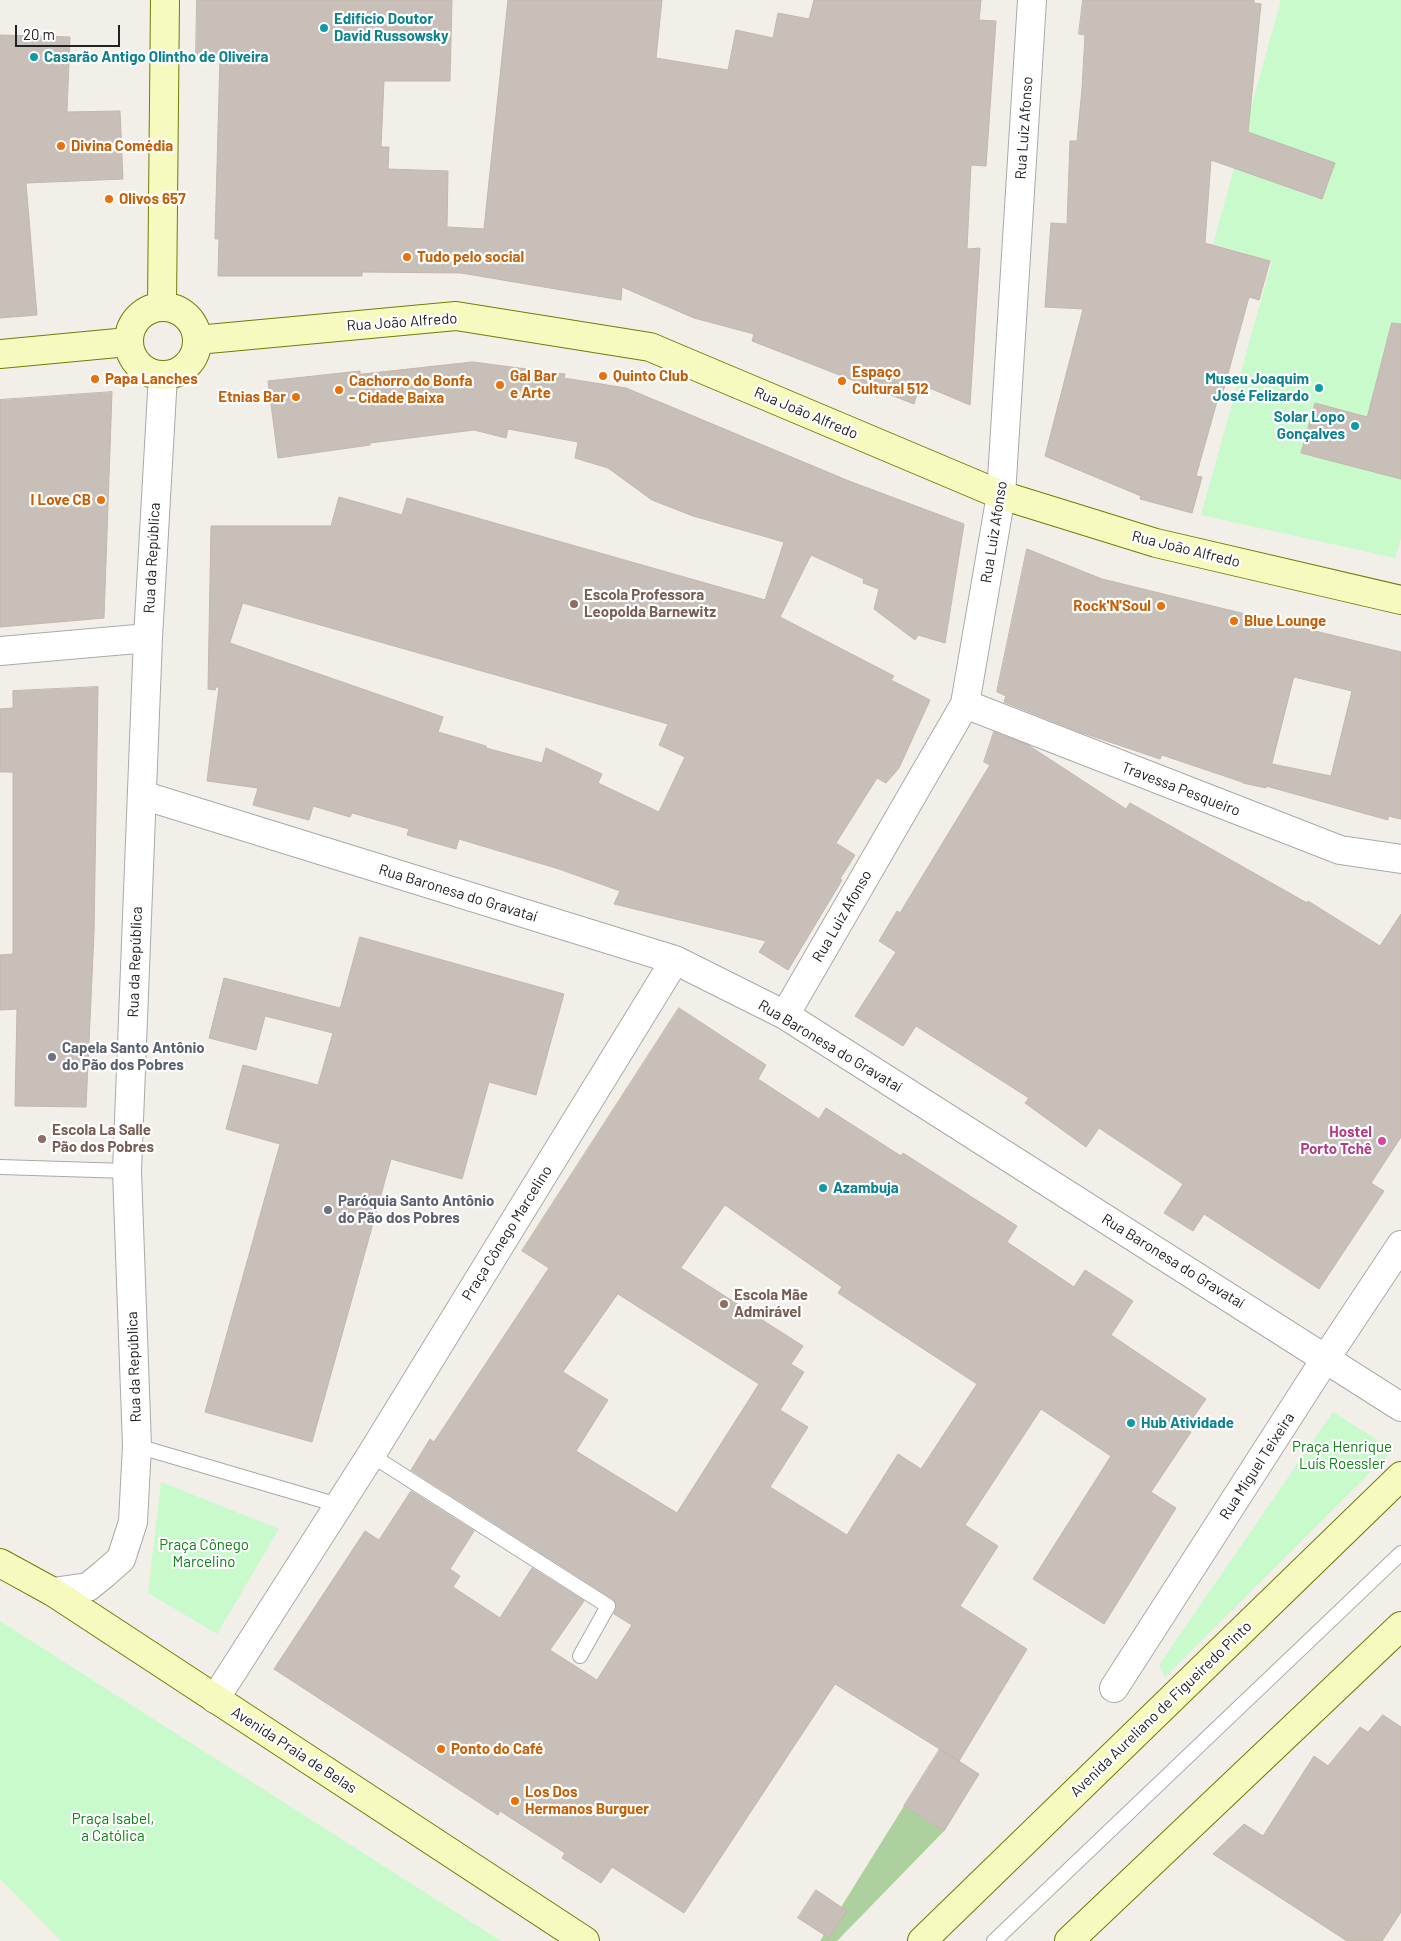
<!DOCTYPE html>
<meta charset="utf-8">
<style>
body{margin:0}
#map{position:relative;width:1401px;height:1941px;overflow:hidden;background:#f2efe9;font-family:Barlow,sans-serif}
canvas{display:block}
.scale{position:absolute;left:15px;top:25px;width:105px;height:22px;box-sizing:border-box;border:2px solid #222;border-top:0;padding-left:6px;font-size:15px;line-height:18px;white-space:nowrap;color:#222;-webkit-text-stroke:4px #fff;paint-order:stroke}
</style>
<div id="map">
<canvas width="1401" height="1941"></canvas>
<div class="scale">20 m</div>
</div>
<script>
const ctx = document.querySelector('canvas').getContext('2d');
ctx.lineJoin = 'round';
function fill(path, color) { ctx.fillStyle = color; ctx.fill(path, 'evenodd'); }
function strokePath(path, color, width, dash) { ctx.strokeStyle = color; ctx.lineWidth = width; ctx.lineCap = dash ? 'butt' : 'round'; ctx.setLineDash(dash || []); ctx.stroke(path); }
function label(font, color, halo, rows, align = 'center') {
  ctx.font = font + ' Barlow,sans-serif'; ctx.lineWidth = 4.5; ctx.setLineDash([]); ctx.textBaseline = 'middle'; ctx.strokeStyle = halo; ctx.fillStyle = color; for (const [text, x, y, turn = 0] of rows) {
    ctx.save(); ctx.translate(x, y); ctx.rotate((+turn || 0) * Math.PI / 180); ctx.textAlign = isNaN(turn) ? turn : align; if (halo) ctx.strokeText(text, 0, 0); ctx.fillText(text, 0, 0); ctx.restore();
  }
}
const forest = new Path2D(`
 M904,1806L944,1831L837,1941H820Z`);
const park = new Path2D(`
 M1281,0H1401V538L1395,558L1201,515L1272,261L1213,244Z
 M1333,1412L1393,1450L1165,1677L1159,1665Z
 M161,1482L279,1529L217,1634L148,1593Z
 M0,1621L501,1941H61L0,1879Z`);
const building = new Path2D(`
 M197,0H452L450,81H384L381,147H389L388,169L448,171L447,227L484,229L508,0H662L656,58L728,70L736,30L773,38L778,13L809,19L814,0H981L979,20L996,21L986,166L971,165L967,249L980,248L970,405L920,384L914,404L752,341L754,334L694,318L622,287L621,300L461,273L362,272V276H218L219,239H215L220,57H196Z
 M1083,0H1254V3L1261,4L1248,132L1335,163L1322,199L1211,160L1205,243L1270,261L1259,300L1249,297L1223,392L1220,391L1196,476L1202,477L1192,513L1140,499L1141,496L1045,456L1083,309L1045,307L1051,223L1067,224L1070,141H1077L1082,89L1085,35L1079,34Z
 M0,35L70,37L67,112L120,111L123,179L26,183L37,315L0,318Z
 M1392,323L1401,324V479L1301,453L1315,403L1367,417Z
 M473,362L565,374L564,378L626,388L849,481L964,524L945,643L918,635L915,640L874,609L879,589L863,583L864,579L811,555L780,617L894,676L891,680L930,700L899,768L886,783L877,778L836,843L855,855L840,879L842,880L788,970L759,952L766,941L614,904L620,891L559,869L459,839L456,849L407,835L409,829L352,813L350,817L313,806L309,820L253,805L258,788L207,781L219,687H216L215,690L208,689L211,526H331L339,497L402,515L407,498L765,600L784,542L693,516L652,500L608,468L575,458L578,442L508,429L506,438L474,430L370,443V445L278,458L268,381L360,371V374ZM243,603L668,724L659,745L685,757L659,812L598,783L602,774L546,748L542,763L486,748V746L438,732L443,717L230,643Z
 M112,392L104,618L0,627V400Z
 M1027,549L1102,579L1401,652V819L1388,816V820L1266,786V788L1243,783L1242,782L1162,755L1160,759L1080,732L1004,702L1006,696L997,692ZM1294,677L1352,691L1331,776L1272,764Z
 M98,687L94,933L86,1107L15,1106L17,1009L0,1010V955L13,954V772H0V709L13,708V691Z
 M994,732L1028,745L1126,809L1130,803L1307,903L1308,901L1380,946L1401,914V1137L1371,1183L1384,1191L1319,1289L1204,1214L1193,1231L1164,1213L1183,1184L1099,1128L1086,1147L1025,1103L1029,1098L916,1026L903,1046L855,1016L896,952L879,941L897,911L900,913L990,765L984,762Z
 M360,937L564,994L536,1095L489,1082L462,1179L391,1159L312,1442L205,1412L280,1144L226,1129L243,1065L318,1085L333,1033L265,1016L256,1050L209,1038L224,978L340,1008Z
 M679,1008L766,1065L758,1079L819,1119L826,1108L901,1156L903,1153L1017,1226L1007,1242L1074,1287L1085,1270L1133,1301L1111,1335L1206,1399L1185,1429L1191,1432L1151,1492L1176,1508L1104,1624L1033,1579L1111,1456L1041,1409L965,1525L998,1546L960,1606L1027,1649L959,1761L835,1684L684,1913L612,1867L601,1883L562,1858L565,1853L500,1811L498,1815L274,1669L365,1531L379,1540L411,1491L474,1531L450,1569L460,1576L453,1587L500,1618L532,1568L584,1601L550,1650L597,1680L632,1625L614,1614L617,1606L613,1599L411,1470L430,1439L434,1442L549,1268L522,1251ZM725,1205L842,1287L838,1293L977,1384L921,1469L898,1454L847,1535L770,1487L808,1427L780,1410L804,1372L791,1364L803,1346L681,1268ZM618,1294L759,1384L677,1513L576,1451L608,1400L563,1372Z
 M1383,1715L1401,1727V1912L1382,1941H1347L1213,1854L1244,1824L1263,1836L1314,1756L1328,1766L1360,1727L1368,1732Z
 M940,1749L979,1774L944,1831L904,1806Z
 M816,1890L847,1911L829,1938L798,1918Z`);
const lane = new Path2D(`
 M0,1167L127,1171
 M137,1446L338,1505
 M371,1455L608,1606L580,1656
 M994,1941L1401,1553`);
const street = new Path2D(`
 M0,651L148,638
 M965,704L1340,850L1401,859
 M142,795L675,960L785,1015L1401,1407
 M785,1015L965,704L1001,495L1032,0
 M53,1592L88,1587L104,1574L121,1559L133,1522L137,1446L127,1171L148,638L163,375
 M1114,1688L1326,1358L1401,1245
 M215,1699L371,1455L675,960`);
const secondary = new Path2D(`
 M162,306L165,0
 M129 341a34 34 0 1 1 68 0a34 34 0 1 1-68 0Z
 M197,340L456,316L650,347L1001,495L1156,543L1401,600
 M0,354L128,342
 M0,1563L53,1592L585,1941
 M922,1941L1401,1476
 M1069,1941L1401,1626`);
const markers = [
 [324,28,5,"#0f9aa8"],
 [34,57,5,"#0f9aa8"],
 [61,146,5,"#e8710a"],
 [109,199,5,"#e8710a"],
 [407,257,5,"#e8710a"],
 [603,376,5,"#e8710a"],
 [95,379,5,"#e8710a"],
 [842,381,5,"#e8710a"],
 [500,385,5,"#e8710a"],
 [1319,388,5,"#0f9aa8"],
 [339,390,5,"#e8710a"],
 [296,397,5,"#e8710a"],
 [1355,426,5,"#0f9aa8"],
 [101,500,5,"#e8710a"],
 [574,604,5,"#8d6e63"],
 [1161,606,5,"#e8710a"],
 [1234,621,5,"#e8710a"],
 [52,1057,5,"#6b7280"],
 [42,1139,5,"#8d6e63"],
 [1382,1141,5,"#d1479c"],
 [823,1188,5,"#0f9aa8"],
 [328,1210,5,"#6b7280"],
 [724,1304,5,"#8d6e63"],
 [1131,1423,5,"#0f9aa8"],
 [441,1749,5,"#e8710a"],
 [515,1801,5,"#e8710a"]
];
const cultureNames = [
 ["Edifício Doutor",334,19],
 ["David Russowsky",334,36],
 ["Casarão Antigo Olintho de Oliveira",44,57],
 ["Museu Joaquim",1309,379,"right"],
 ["José Felizardo",1309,396,"right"],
 ["Solar Lopo",1345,417,"right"],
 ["Gonçalves",1345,434,"right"],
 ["Azambuja",833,1188],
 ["Hub Atividade",1141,1423]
];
const streetNames = [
 ["Rua Luiz Afonso",1024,128,-86],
 ["Rua João Alfredo",402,322,-4],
 ["Rua João Alfredo",806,413,23],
 ["Rua Luiz Afonso",994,532,-81],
 ["Rua João Alfredo",1186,549,14],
 ["Rua da República",152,558,-87],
 ["Travessa Pesqueiro",1181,789,21],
 ["Rua Baronesa do Gravataí",458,893,17],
 ["Rua Luiz Afonso",842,916,-60],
 ["Rua da República",135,962,-88],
 ["Rua Baronesa do Gravataí",830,1046,31],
 ["Praça Cônego Marcelino",507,1233,-58],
 ["Rua Baronesa do Gravataí",1173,1261,32],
 ["Rua da República",134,1367,-92],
 ["Rua Miguel Teixeira",1257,1466,-57],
 ["Avenida Aureliano de Figueiredo Pinto",1161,1709,-44],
 ["Avenida Praia de Belas",294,1750,33]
];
const foodNames = [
 ["Divina Comédia",71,146],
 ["Olivos 657",119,199],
 ["Tudo pelo social",417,257],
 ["Espaço",852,372],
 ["Cultural 512",852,389],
 ["Gal Bar",510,376],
 ["e Arte",510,393],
 ["Quinto Club",613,376],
 ["Papa Lanches",105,379],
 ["Cachorro do Bonfa",349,381],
 ["- Cidade Baixa",349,398],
 ["Etnias Bar",286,397,"right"],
 ["I Love CB",91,500,"right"],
 ["Rock'N'Soul",1151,606,"right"],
 ["Blue Lounge",1244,621],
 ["Ponto do Café",451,1749],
 ["Los Dos",525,1792],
 ["Hermanos Burguer",525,1809]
];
const educationNames = [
 ["Escola Professora",584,595],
 ["Leopolda Barnewitz",584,612],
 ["Escola La Salle",52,1130],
 ["Pão dos Pobres",52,1147],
 ["Escola Mãe",734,1295],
 ["Admirável",734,1312]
];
const worshipNames = [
 ["Capela Santo Antônio",62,1048],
 ["do Pão dos Pobres",62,1065],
 ["Paróquia Santo Antônio",338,1201],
 ["do Pão dos Pobres",338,1218]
];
const hotelNames = [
 ["Hostel",1372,1132],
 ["Porto Tchê",1372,1149]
];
const parkNames = [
 ["Praça Henrique",1342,1447],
 ["Luís Roessler",1342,1464],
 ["Praça Cônego",204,1545],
 ["Marcelino",204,1562],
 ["Praça Isabel,",113,1819],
 ["a Católica",113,1836]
];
fill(forest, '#add19e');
fill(park, '#c8facc');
fill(building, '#c7bfb8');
strokePath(building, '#c4b6ab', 1);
strokePath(lane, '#a9a9a9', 16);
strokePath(street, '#a9a9a9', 30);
strokePath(secondary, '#707d05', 30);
strokePath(lane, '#fff', 14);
strokePath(street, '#fff', 28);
strokePath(secondary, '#f7fabf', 28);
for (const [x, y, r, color] of markers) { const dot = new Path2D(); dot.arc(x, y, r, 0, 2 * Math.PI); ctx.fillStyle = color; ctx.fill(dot); strokePath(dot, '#fff', 2); }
label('bold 15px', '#0d838f', '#fff', cultureNames, 'left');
label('15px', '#222', '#fff', streetNames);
label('bold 15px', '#c56008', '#fff', foodNames, 'left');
label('bold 15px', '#785e54', '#fff', educationNames, 'left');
label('bold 15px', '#5b616d', '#fff', worshipNames, 'left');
label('bold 15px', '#b23c85', '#fff', hotelNames, 'right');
label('15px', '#0c8416', '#fff', parkNames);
</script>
